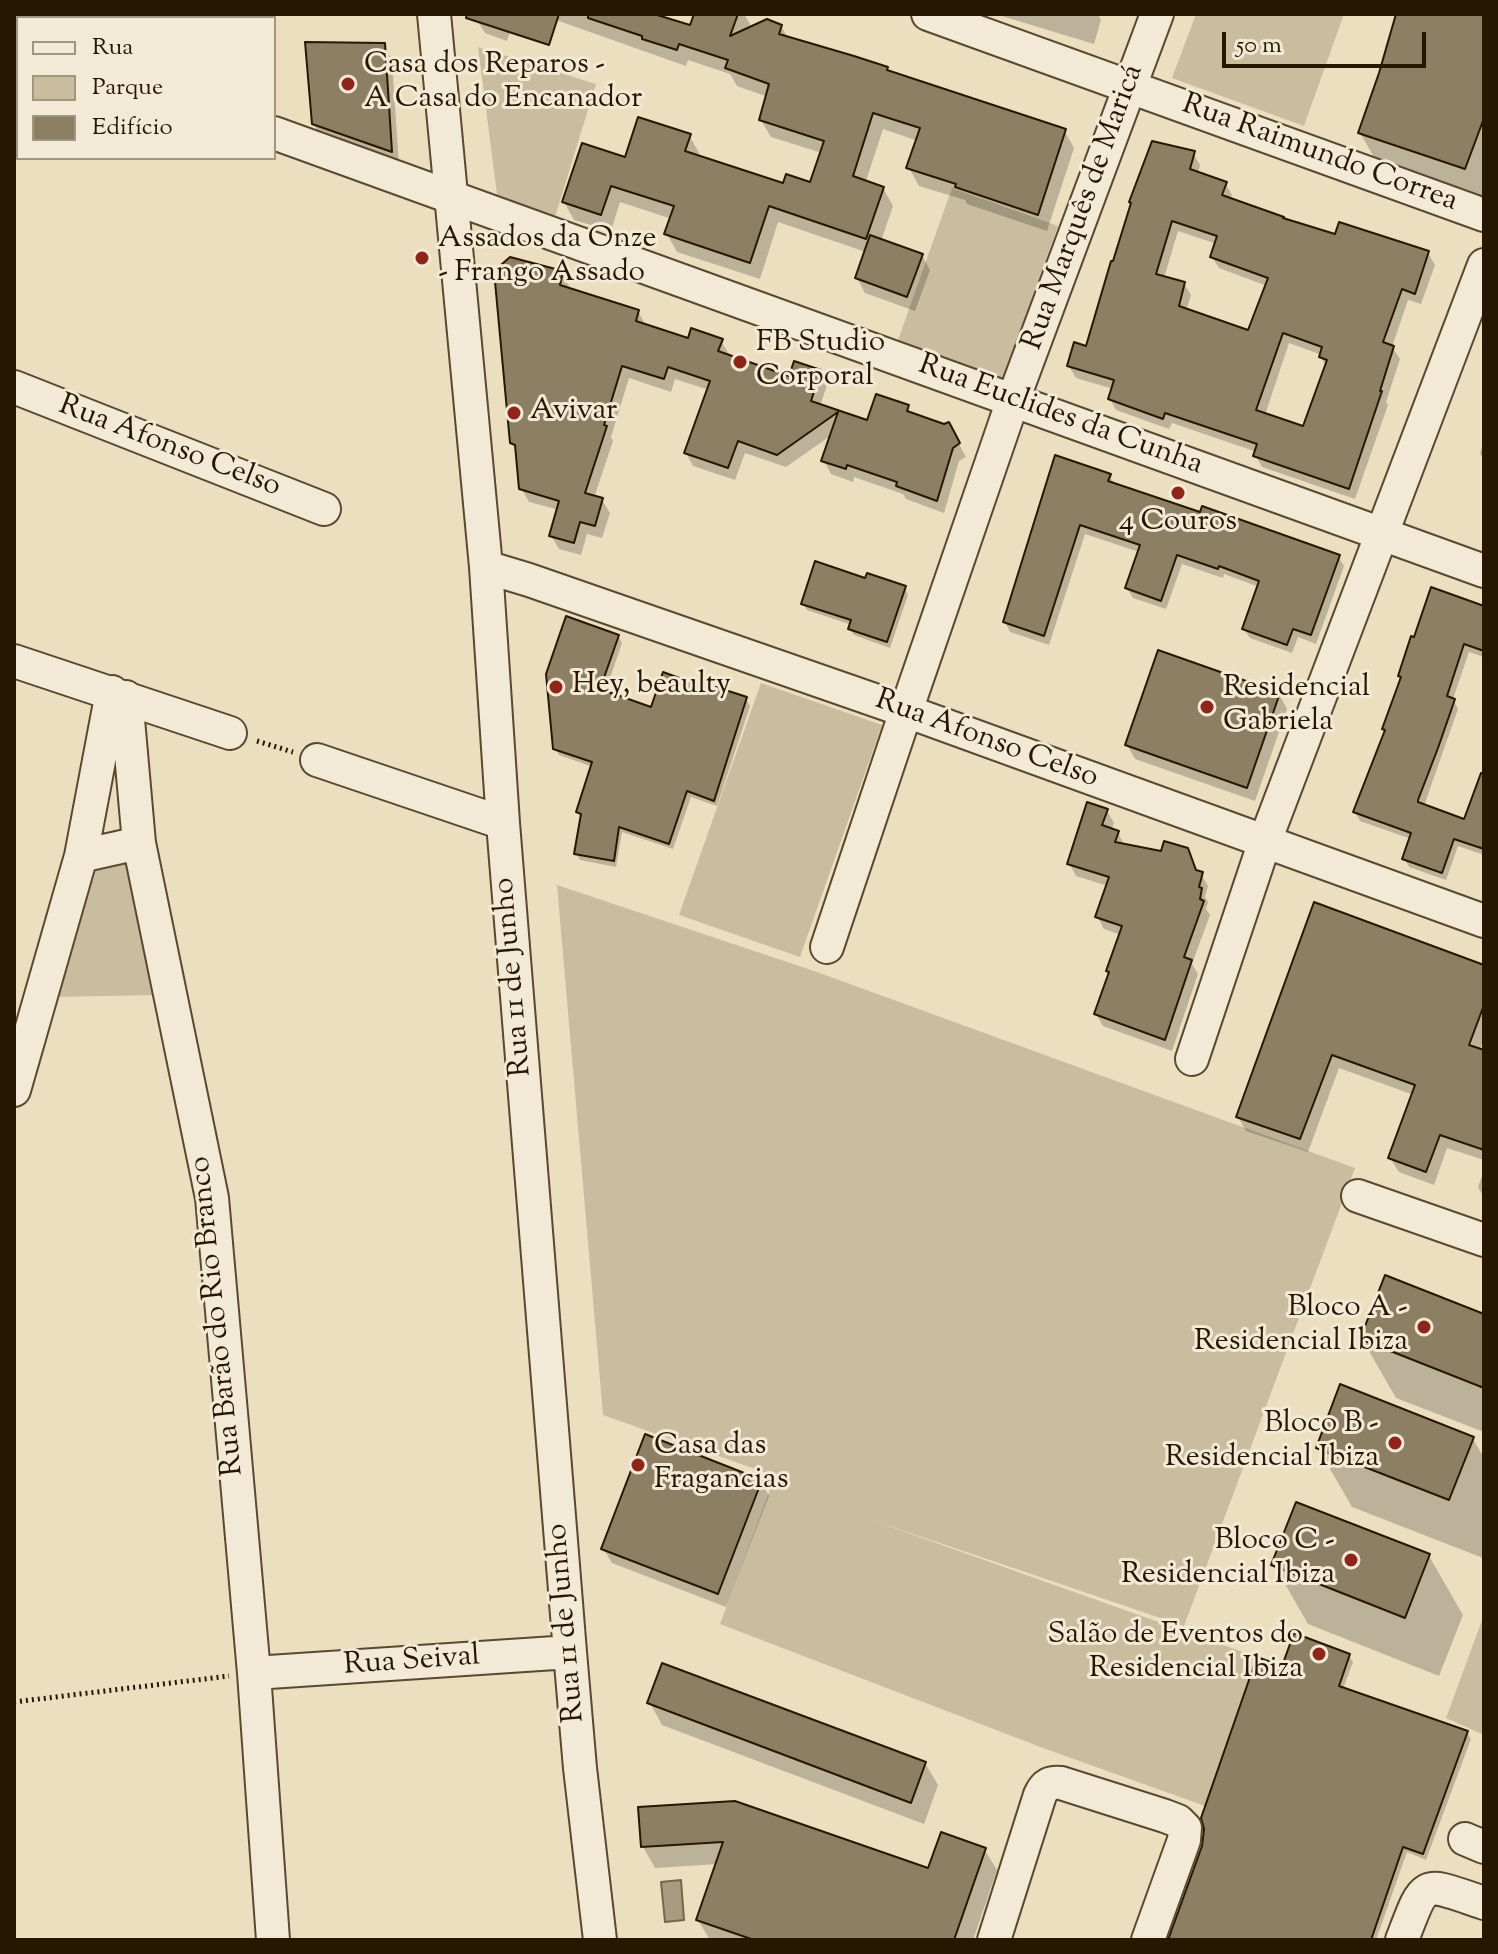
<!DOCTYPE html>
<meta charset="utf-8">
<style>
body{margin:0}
#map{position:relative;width:1498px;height:1954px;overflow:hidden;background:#ebdfc0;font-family:"Sorts Mill Goudy",serif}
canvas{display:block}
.frame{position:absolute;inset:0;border:16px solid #281700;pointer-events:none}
.legend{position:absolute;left:16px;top:16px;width:260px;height:144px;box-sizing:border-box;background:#f2ead6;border:2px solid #a19680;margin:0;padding:10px 14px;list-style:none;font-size:24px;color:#281700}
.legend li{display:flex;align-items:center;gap:16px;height:40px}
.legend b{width:40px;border:2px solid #a19680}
.scale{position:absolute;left:1222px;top:32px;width:204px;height:36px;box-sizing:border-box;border:4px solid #281700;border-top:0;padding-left:10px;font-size:24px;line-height:28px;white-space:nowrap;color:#281700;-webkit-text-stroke:6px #f2ead6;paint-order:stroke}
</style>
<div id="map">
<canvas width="1498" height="1954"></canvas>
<div class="frame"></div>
<ul class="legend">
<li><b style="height:10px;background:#f2ead6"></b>Rua</li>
<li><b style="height:22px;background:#cabd9f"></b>Parque</li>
<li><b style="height:22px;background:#8d7f64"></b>Edifício</li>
</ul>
<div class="scale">50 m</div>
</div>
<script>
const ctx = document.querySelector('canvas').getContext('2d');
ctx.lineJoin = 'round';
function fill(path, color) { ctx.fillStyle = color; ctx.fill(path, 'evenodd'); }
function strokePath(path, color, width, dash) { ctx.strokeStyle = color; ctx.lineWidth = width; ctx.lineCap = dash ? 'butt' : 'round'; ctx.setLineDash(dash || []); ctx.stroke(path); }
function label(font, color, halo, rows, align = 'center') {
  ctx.font = font + ' "Sorts Mill Goudy",serif'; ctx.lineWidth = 6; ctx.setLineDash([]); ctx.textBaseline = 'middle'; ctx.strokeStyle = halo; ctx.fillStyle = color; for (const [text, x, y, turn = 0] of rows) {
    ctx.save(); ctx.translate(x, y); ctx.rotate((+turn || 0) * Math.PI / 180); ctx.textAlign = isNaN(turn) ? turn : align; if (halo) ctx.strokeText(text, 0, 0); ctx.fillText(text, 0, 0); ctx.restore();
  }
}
const green = new Path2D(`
 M1196,14H1344L1304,126L1172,78Z
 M478,47L596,84L554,220L498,202Z
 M952,188L1058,226L1002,381L897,343Z
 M761,683L882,725L800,957L679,915Z
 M128,852L157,995L49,997L85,862Z
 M557,885L817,972L1355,1168L1184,1626L869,1519L1257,1657L1205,1806L1043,1748L720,1624L775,1476L603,1415Z
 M1484,1615V1735L1446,1718Z`);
const water = new Path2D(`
 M681,1880L684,1920L665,1922L661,1882Z`);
const shadow = new Path2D(`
 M477,14H516L507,41L485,33L477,21Z
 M553,14H647L691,28L696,14H744L750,24L748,30L781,26L788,38L886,69L889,72L1064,130L1074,148L1047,231L967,204L965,200L919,186L909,168L918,141L883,129L866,181L883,188L893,206L881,241L922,255L930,270L915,311L865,293L857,278L866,252L778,222L760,279L677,252L667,234L672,219L620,202L611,231L574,220L564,202L626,160L689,135L699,153L698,157L785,185H812L822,153L771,137L761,120L768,97L737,86L730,74L688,60L686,66L556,20Z
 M1001,14H1098L1101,20L1094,44L1002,16Z
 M1399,14H1484L1483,200L1378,164L1360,133Z
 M384,45L392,60L399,166L322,139L314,124Z
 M1193,153L1200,165L1198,174L1225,183L1232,195L1230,200L1336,236L1428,253L1435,265L1421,304L1408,300L1392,347L1400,359L1386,402L1388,405L1355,499L1262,467L1255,455L1257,452L1172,423L1169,429L1116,410L1110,399L1113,389L1076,378L1069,366L1088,348ZM1178,231L1217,244L1212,257L1219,268L1267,286L1250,332L1186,311L1191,295L1184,284L1164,278ZM1289,343L1322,355L1321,357L1326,367L1304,429L1265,415Z
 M562,273L569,286V290L638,311L645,324L689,340L721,341L729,354L728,357L790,379L820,372L827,385L820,406L868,422L908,407L912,415L944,426L948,424L966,457L959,461L944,513L906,499L903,494L854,477L853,482L831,474L824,461L833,434L786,467L745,453L735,480L693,466L686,453L709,390L675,379L671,392L629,378L611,437L613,441L594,498L602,500L610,513L602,538L587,534L581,555L559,549L551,536L559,510L529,502L521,488L517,452L512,443Z
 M1484,441V460L1480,453Z
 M1109,475L1115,485L1338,557L1344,566L1316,644L1298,637L1292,653L1250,638L1244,629L1259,587L1224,574L1223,578L1182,564L1166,609L1133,598L1127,588L1139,552L1085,534L1049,645L1010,632L1005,622Z
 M867,580L905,588L908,595L890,648L854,635L850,629L852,625L807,610L803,603Z
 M1484,608V657L1469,652L1453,699L1458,709L1424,806L1466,822L1484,770V855L1458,846L1446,880L1409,867L1404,858L1411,839L1360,821L1355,812L1386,732L1384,729L1402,679L1400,675Z
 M618,636L622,643L605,693L652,709L716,693L746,699L750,706L717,806L691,797L673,849L622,832L616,867L580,860L576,854L582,819L578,812L593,767L559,755L555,748Z
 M1279,694L1287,709L1255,801L1135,759L1127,745Z
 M1107,811L1114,823L1111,830L1118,833L1125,846L1163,854L1187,849L1198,873L1201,874L1208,886L1205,897L1208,902L1206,909L1210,915L1192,964L1198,974L1172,1051L1103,1026L1096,1014L1110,975L1108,971L1121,935L1104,929L1097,916L1108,886L1076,876L1069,863Z
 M1316,905L1484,967V1039L1480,1050L1484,1052V1160L1447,1148L1434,1185L1399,1172L1390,1158L1414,1095L1339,1068L1308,1152L1246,1131L1238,1117Z
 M1484,1170V1198L1478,1187Z
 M1484,1317V1432L1396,1398L1362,1339Z
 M1473,1439L1484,1458L1483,1558L1352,1507L1318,1448Z
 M761,1481L769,1496L726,1607L612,1563L603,1548Z
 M1429,1556L1463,1615L1439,1676L1308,1624L1274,1565Z
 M1349,1656L1353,1662L1343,1689L1467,1733L1471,1739L1426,1860L1407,1852L1376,1940H1170L1283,1668Z
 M650,1703L925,1763L938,1785L924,1824L662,1725Z
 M640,1809L930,1871L984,1849L997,1870L973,1940H710L698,1920L718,1864L655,1868L643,1847Z`);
const building = new Path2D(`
 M467,14H559L549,45L466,18Z
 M588,14H654L690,25L694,14H738L730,36L767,19L782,25L779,34L854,56L888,67L887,70L1066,129L1038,215L955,187L956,184L906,168L920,128L873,113L853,176L884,187L866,239L769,206L750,263L664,234L674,206L611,186L601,215L562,202L582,143L625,157L638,117L691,134L685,151L783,183L786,174L810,182L824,141L759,120L769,84L725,68L728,60L679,44L677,50L642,39V36L588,18Z
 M1396,14H1484V118L1465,169L1358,133L1379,73Z
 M305,42L385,43L392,152L312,124Z
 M1152,141L1195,151L1190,169L1227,182L1222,195L1284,217L1283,218L1335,234L1339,222L1429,251L1415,294L1402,289L1383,342L1394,346L1380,391H1382L1349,489L1253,456L1257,444L1165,413L1163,419L1108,399L1114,380L1067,366L1074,342L1086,346L1111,261H1113L1131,203L1129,202ZM1172,221L1217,236L1210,257L1268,278L1248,330L1179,306L1185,282L1156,274ZM1283,333L1322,347L1319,357L1327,360L1303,426L1256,410Z
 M870,235L923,254L907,297L855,278Z
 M510,257L563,271L560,285L639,310L636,321L688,338L691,328L723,339L718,351L789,376L794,361L821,370L811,401L867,420L876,394L909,405L907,411L944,424L949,422L960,443L953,448L937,501L896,486L897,482L847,465L846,469L821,461L838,412L777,455L738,441L728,468L684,453L710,381L668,367L664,379L622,366L604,425L607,426L585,493L603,498L595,526L580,522L574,543L549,536L559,501L519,489L515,445L510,443L494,271Z
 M1055,455L1111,474L1108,481L1200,512L1202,506L1340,555L1311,635L1293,629L1287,645L1242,629L1259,581L1219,566L1218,569L1177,555L1161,601L1125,588L1140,545L1080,525L1044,636L1003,622Z
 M815,561L865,578L867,573L906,586L887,642L848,629L851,620L801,604Z
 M1431,587L1484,606V651L1464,644L1447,696L1455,699L1438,748L1418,800V802L1464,819L1481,773H1484V849L1454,839L1442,873L1402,859L1411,833L1353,812L1385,730L1382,729L1401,677L1398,676L1411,636L1414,637Z
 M566,616L619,635L600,689L651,707L663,672L715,691L716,687L747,697L714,801L687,791L669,844L619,827L614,861L574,854L581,814L576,812L592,762L553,749L546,674Z
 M1158,650L1280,693L1247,788L1125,745Z
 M1087,802L1108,809L1102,825L1119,831L1115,842L1161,851L1164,841L1188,848L1196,870L1203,872L1199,887L1202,888L1200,899L1204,901L1184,957L1192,960L1165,1040L1094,1014L1109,972L1106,971L1122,926L1095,917L1109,877L1067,864Z
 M1314,902L1484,965V1005L1469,1045L1484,1050V1150L1440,1135L1426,1172L1388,1158L1415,1085L1332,1055L1300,1139L1236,1117Z
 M1385,1275L1484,1314V1388L1360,1339Z
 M1340,1384L1474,1437L1449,1500L1316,1448Z
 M645,1434L762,1480L718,1594L601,1549Z
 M1296,1502L1430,1554L1405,1618L1271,1565Z
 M1294,1633L1350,1654L1339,1686L1468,1731L1423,1854L1403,1847L1371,1940H1168L1202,1846L1204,1829L1201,1818L1257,1657L1282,1666Z
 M662,1663L926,1762L911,1803L647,1703Z
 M735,1801L928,1868L941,1832L986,1848L954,1940H754L696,1920L723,1842L641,1847L638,1807Z`);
const path = new Path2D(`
 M257,741L293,752
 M14,1702L229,1676`);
const minor = new Path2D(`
 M434,14L486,567L503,823L570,1652L580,1768L600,1940
 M928,14L1484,215
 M14,39L18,41
 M274,133L1484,571
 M14,387L324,509
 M486,567L529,580L906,711L1484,921
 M14,661L230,733
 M126,697L139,843L212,1198L254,1673L273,1940
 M317,760L503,823
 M81,856L139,843
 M827,947L906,711L1013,400L1157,14
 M1192,1059L1265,841L1484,265
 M14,1090L81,856L112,692
 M1358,1196L1484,1240
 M254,1673L570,1652
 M1465,1839L1484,1847
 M994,1940L1040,1795C1045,1784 1050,1782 1061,1783L1165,1816L1178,1821L1185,1828L1184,1840L1148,1940
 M1402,1940C1426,1877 1421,1882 1484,1903`);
const markers = [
 [348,84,8,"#8f2418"],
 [422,258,8,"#8f2418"],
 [740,362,8,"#8f2418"],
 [514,413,8,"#8f2418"],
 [1178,493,8,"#8f2418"],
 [556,687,8,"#8f2418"],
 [1207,707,8,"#8f2418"],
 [1424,1327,8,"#8f2418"],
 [1395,1443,8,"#8f2418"],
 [638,1465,8,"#8f2418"],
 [1351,1560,8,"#8f2418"],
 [1319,1654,8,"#8f2418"]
];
const poiNames = [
 ["Casa dos Reparos -",364,67],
 ["A Casa do Encanador",364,101],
 ["Assados da Onze",438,241],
 ["- Frango Assado",438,275],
 ["FB Studio",756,345],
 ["Corporal",756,379],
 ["Avivar",530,413],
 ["4 Couros",1178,524,"center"],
 ["Hey, beaulty",572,687],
 ["Residencial",1223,690],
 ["Gabriela",1223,724],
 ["Bloco A -",1408,1310,"right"],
 ["Residencial Ibiza",1408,1344,"right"],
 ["Bloco B -",1379,1426,"right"],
 ["Residencial Ibiza",1379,1460,"right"],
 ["Casa das",654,1448],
 ["Fragancias",654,1482],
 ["Bloco C -",1335,1543,"right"],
 ["Residencial Ibiza",1335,1577,"right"],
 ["Salão de Eventos do",1303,1637,"right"],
 ["Residencial Ibiza",1303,1671,"right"]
];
const streetNames = [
 ["Rua Raimundo Correa",1319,155,20],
 ["Rua Marquês de Maricá",1085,208,-70],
 ["Rua Euclides da Cunha",1060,417,20],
 ["Rua Afonso Celso",169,448,21],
 ["Rua Afonso Celso",986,741,20],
 ["Rua 11 de Junho",515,977,-95],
 ["Rua Barão do Rio Branco",219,1316,-96],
 ["Rua 11 de Junho",568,1623,-95],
 ["Rua Seival",412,1663,-4]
];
fill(green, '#cabd9f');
fill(water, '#a99b7f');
strokePath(water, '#75664c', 2);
fill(shadow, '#0003');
fill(building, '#8d7f64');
strokePath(building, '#281700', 2);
strokePath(minor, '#594930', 36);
strokePath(path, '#281700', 5, [2, 4]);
strokePath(minor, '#f2ead6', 32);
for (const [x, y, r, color] of markers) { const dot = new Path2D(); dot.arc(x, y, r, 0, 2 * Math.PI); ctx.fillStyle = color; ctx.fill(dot); strokePath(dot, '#f2ead6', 3); }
label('30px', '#281700', '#f2ead6', poiNames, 'left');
label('30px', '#281700', '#f2ead6', streetNames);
</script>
